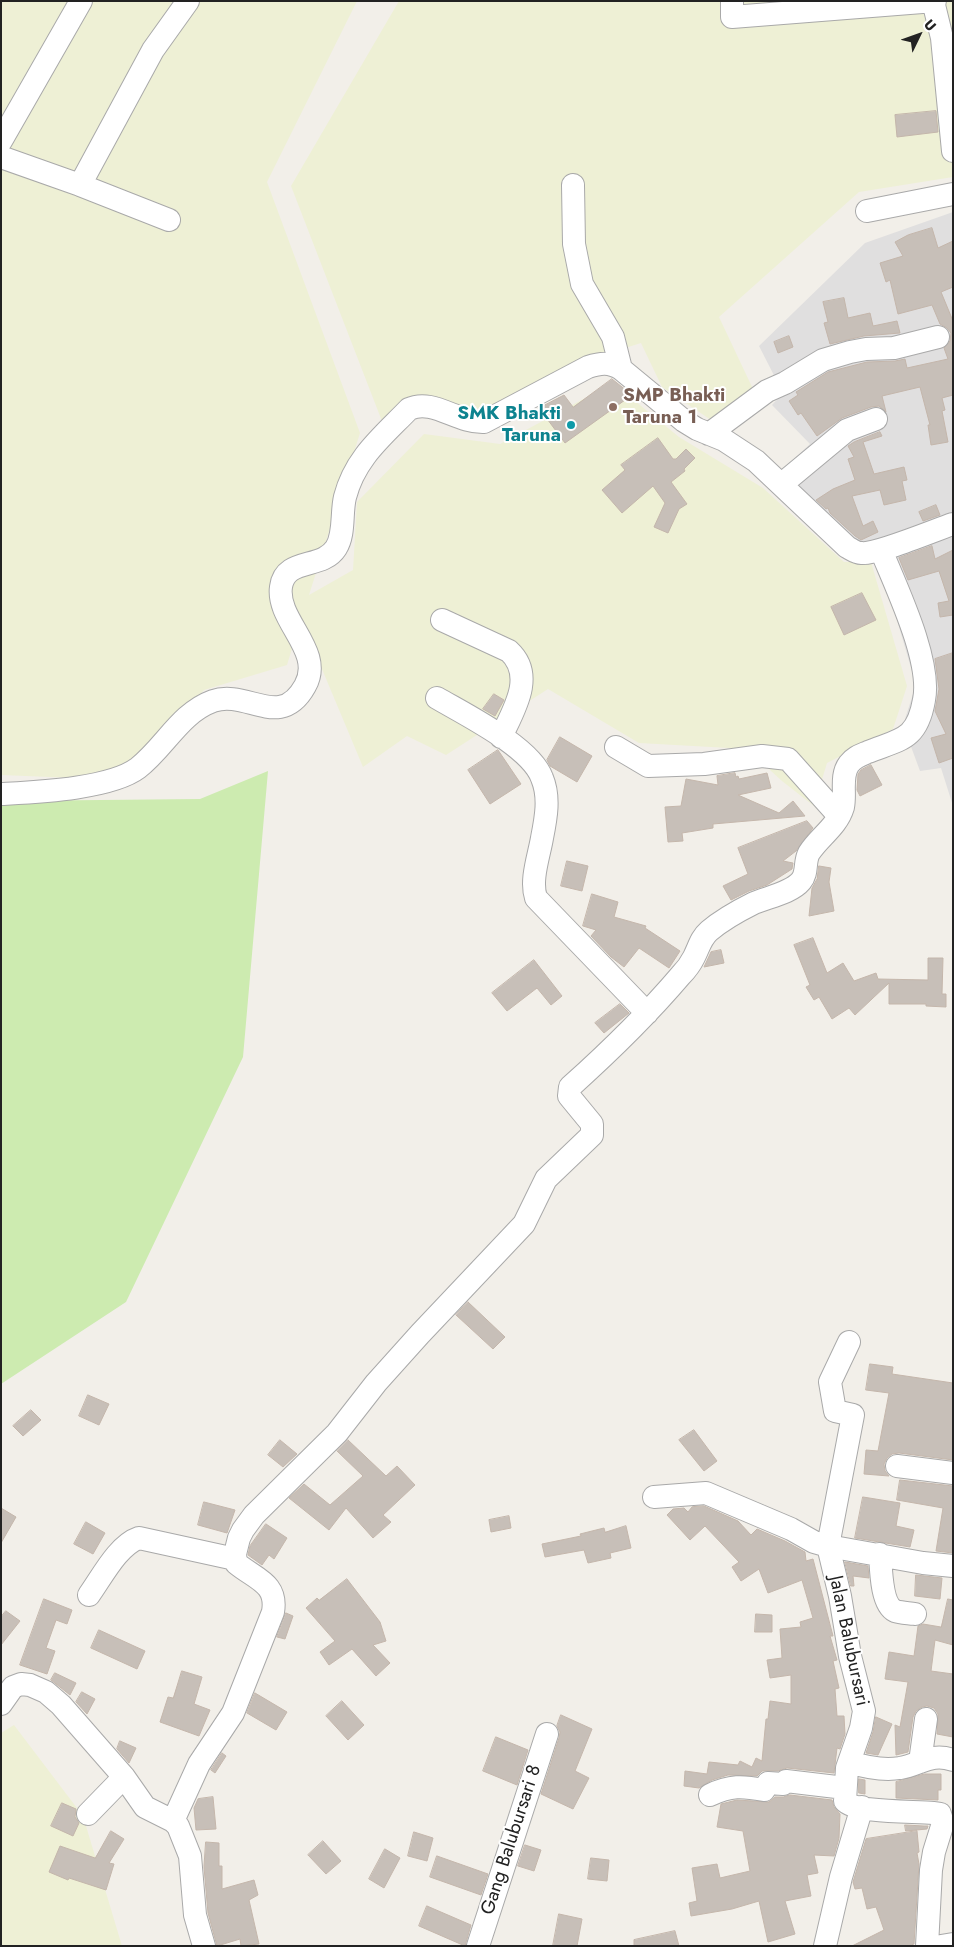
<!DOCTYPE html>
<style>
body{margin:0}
#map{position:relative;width:954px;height:1947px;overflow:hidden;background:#f2efe9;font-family:Jost,sans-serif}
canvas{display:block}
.frame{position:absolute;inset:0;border:2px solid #222;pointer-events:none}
.north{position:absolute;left:894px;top:10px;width:50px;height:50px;-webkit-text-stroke:4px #fff;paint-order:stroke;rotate:48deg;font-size:14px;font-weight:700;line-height:20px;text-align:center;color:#222}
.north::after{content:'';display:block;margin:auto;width:18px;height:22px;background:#222;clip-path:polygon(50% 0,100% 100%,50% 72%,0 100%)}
</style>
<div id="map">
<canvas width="954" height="1947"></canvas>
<div class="frame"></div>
<div class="north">U</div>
</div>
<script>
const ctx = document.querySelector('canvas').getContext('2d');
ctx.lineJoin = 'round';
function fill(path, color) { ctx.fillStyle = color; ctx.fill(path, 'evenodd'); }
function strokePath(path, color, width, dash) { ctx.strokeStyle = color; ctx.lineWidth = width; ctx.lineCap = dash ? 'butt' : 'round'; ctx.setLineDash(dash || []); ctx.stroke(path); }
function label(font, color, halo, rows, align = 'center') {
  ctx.font = font + ' Jost,sans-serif'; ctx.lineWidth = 4; ctx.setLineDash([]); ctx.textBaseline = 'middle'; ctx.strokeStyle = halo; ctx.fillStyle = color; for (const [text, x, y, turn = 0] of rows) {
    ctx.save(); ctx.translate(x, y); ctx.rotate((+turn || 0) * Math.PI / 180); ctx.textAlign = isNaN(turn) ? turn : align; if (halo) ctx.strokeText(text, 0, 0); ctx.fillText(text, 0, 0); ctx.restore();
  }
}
const residential = new Path2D(`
 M953,212V806L941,768L920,771L903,725L916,685L878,555L769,482L810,444L772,405L783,393L759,346L865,243Z`);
const farmland = new Path2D(`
 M1,1H357L267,182L360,433L309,595L353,570L357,502L424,434L500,444L613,383L679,437L763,488L844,562H871L907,686L893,729L827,763L814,806L782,781L747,749L639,743L548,689L446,755L407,736L363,767L301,619L287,665L204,690L124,780L1,775Z
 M399,1H953V177L859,192L719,317L753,389L711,420L662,387L641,343L603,355L543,381L481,411L417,395L385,429L291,186Z
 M14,1725L83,1816L122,1946H1V1733Z`);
const grass = new Path2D(`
 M268,771L243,1057L126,1302L1,1384V801L200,799Z`);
const building = new Path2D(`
 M936,111L938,132L897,137L895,115Z
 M932,228L938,248L953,241V287L941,292L953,321V395L942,398L945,410L942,411L948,442L931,445L928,425H930L920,387L882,396L886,412L879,406L871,407L842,418L817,436L801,413L798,415L789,401L798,395L796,392L828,372L867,362L895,361L905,359L907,368L948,359L944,348L950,341L951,333L947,328L940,324L932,305L898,314L890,280L886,282L880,263L903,256L895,242L908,235Z
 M844,298L848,318L870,313L873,326L897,321L900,333L864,336L830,344L824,323L828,322L823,302Z
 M789,336L793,347L778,353L774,342Z
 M612,379L632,395L565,443L539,408L564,395L573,407Z
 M880,432L882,436L863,442L874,474L904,467L907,480L902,481L906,500L884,505L880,490L852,496L863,526L873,521L878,532L861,540L855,536L830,513L828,508L826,509L816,500L833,489L855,480L848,459L854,457L848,446L854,442Z
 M658,438L673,459H676L686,449L695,458L684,469L685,471L671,482L687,504L679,509L668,533L654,527L665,503L653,486L622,513L602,490L625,470L621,465Z
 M936,505L940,515L923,521L919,512Z
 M932,546L935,559L953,550V615L940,617L938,603L949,601L939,571L908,580L899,558Z
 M862,593L876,620L844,635L831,607Z
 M953,653V758L939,763L931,738L946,734L935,711L939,689L935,659Z
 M494,694L504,700L495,716L483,709Z
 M560,737L592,756L577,782L550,766L547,760Z
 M498,750L521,784L490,804L468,770Z
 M871,765L882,785L860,796L857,790L858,774L861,770Z
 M735,773L736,777L738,776L739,779L767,773L771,788L738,795L779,813L793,801L805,816L713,824V828L682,833L683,841L668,842L665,807L681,806L686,779L718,785L717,776Z
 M807,821L813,828L796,851L783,861L793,863L792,869L767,885L749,891L731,900L723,886L748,874L738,848Z
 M567,861L588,866L582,891L561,886Z
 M819,866L831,868L829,882L834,911L809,916L812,888L817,879Z
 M592,894L618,902L614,917L646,926L645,928L680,951L669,968L639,948L624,967L611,957L591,936L596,930L583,926Z
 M813,938L827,973L843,963L854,981L876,973L878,979L928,980V958H943L942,994H946V1007L926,1006V1004H889V983L855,1015L849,1008L832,1019L819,997L814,1000L806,987L810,985L794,945Z
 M721,950L724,963L704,967L711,952Z
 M534,960L562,996L551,1005L537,988L507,1011L492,993Z
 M620,1004L629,1013L604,1033L595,1023Z
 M468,1302L505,1337L493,1349L456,1315Z
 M870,1364L893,1367L892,1374L953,1383V1460L899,1453L892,1454L887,1458L884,1464L885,1471L889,1476L864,1474L866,1450L878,1451L889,1393L866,1390Z
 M88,1395L109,1404L99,1425L79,1416Z
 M31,1410L41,1420L23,1436L13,1426Z
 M694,1430L717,1461L704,1471L679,1440Z
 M280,1440L297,1454L283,1467L268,1455Z
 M348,1440L386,1476L397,1466L415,1485L383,1515L391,1522L373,1538L346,1508L329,1530L289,1498L304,1484L330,1505L363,1476L337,1451Z
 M900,1480L953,1486V1553L936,1551L943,1508L897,1500Z
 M863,1497L900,1503L896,1526L914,1530L910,1547L855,1538Z
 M204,1502L235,1510L227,1533L198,1525Z
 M704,1506L738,1521L751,1535L757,1529L785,1541L805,1552L806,1561L813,1559L833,1636H830L837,1660L833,1661L839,1688L835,1689L837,1716H844L845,1734L840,1749L837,1748L834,1773L787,1768L778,1771H762L757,1776L728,1775L712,1780L699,1788L684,1786L685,1771L707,1774L709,1762L738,1765L740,1761L752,1767L756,1758L762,1761L766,1719H768L770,1701L791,1704V1675L770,1678L767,1660L782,1658L780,1629L801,1627L800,1622L813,1618L802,1580L768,1593L759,1569L741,1581L732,1567L739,1562L705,1526L690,1540L667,1515L673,1509L684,1508L688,1512L692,1507Z
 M1,1508L16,1517L1,1543Z
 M509,1516L511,1528L491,1532L489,1520Z
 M86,1522L105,1533L93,1554L74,1544Z
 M266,1524L287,1538L274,1559L269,1555L262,1565L248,1555L250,1546Z
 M626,1526L631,1548L610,1553L611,1558L588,1563L584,1550L545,1557L542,1544L581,1536L580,1534L604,1528L605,1532Z
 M845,1562L868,1566L869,1578L853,1576L854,1586H851Z
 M916,1575L942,1578L940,1599L915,1596Z
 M347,1579L380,1622L386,1641L373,1645L390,1663L376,1676L352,1649L329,1665L320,1652L335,1641L306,1608L317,1598L319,1600Z
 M44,1599L72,1610L67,1624L56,1620L46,1648L55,1651L47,1674L20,1665Z
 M948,1599L953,1600V1645L935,1640L931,1671L953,1674V1737L937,1734L938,1714L934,1708L927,1706L922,1707L916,1711L913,1717L908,1752L896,1755L895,1725L900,1727L908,1682L885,1679L889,1652L914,1656L918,1626L923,1624L941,1627Z
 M6,1611L20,1621L1,1645V1617Z
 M286,1613L293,1616L285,1639L277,1637Z
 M756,1614L772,1615V1632H755Z
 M99,1630L145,1651L137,1669L91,1648Z
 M182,1671L202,1677L194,1704L210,1710L199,1736L160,1722L168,1697L173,1698Z
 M55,1673L76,1683L70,1695L51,1680Z
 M82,1692L95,1699L87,1714L76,1702Z
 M255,1693L287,1712L276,1730L247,1713Z
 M342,1701L364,1725L348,1740L326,1716Z
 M561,1715L592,1729L575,1771L589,1778L573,1809L541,1794L559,1738L560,1732L557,1726Z
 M876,1717L892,1724L878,1755L866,1753L873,1732Z
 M496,1737L528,1750L517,1785L483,1771Z
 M120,1741L136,1748L129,1763L117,1749Z
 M222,1753L226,1756L215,1773L211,1770Z
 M925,1774H941V1790H938V1800L896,1798V1782Z
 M859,1779L865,1780V1794L859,1793Z
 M790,1795L832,1800L834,1807L840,1814L839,1838L834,1856L814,1855L818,1873L807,1875L811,1896L785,1901L795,1934L768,1942L759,1901L732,1909L691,1916L689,1903L697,1901L692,1868L717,1864L720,1878L750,1871L743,1831L717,1827L721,1804L737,1800L769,1802L775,1797H783Z
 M213,1797L216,1829L196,1830L194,1808L198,1799Z
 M62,1803L76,1809L75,1817L79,1823L73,1836L51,1826Z
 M905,1825L924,1826H928L927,1829L906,1831Z
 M111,1831L124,1839L109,1863L114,1864L106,1890L69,1878L68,1880L49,1872L60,1846L95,1858Z
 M917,1831L919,1852L917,1853L919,1864L914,1944L908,1946H852L884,1930L876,1907L867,1909L862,1888L855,1889L853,1882L866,1839Z
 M414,1832L433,1838L427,1861L408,1856Z
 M323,1841L341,1861L326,1874L308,1855Z
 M206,1842L219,1843V1866H222V1889L254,1880L258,1895L249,1900L259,1944L241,1946L240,1939L217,1946L208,1913L204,1867Z
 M525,1845L541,1850L534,1871L518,1866Z
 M385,1849L400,1858L384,1888L369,1879Z
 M437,1856L488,1874L481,1895L430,1877Z
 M591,1858L609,1860L607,1881L588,1879Z
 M427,1906L471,1925L465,1946L419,1926Z
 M559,1914L582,1919L577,1946H553Z
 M675,1931L679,1946H634V1940Z`);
const minor = new Path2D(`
 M732,1V17L935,1
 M933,1L942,38L953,151
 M1,141L81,1
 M1,157L80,185L169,220
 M80,185L153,50L188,1
 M573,185L574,244L582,284L613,337L621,369
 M867,211L953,194
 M709,434L767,391L785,383L823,360L850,352L866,349L894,348L938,337
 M782,484L847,430L876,419
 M442,620L509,651C536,676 513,711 501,737
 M437,698C466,715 531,747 542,778C550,797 546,818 542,838C539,856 530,880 536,898L647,1013
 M616,747L648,766L704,764L762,756L788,759L839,816
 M1,794C36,792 110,789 138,768C165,747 180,713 213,701C247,689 280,731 305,686C325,651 276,621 281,587C285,557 322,570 336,548C345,534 341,513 345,497C355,458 382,437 409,409C433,398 457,423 484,422L588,367C601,363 609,362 621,369L684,421L697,429L724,440L756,461L847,547C851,549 856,553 861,553C876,555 935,530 953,524
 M849,1342L830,1382L835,1411L853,1415L828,1546L840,1596L850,1656L864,1711L861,1728L847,1768L845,1801C855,1813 916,1811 933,1813L940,1814L943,1823L934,1852L931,1870L927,1946
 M897,1466L953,1473
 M654,1497L706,1493L791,1529L814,1542L828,1546L923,1563L953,1566
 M880,1554C881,1568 881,1604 895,1611C901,1613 909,1613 915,1614
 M89,1595C102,1577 118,1545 139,1538L235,1559
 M1,1704L13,1687L21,1684L30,1685L46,1692L61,1705L124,1777L145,1807L173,1821L178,1826L190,1856L195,1915L204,1946
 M849,1762C865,1767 883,1771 900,1768C920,1765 931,1752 953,1760
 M920,1762L926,1719
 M710,1795C730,1785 743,1786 764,1790L768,1783L783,1784L786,1781L845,1788
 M88,1814L124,1777
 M173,1821L199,1764L233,1713L273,1612C278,1583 255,1579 236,1563L235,1554L239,1538L243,1530L254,1515L337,1433L376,1383L420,1334L524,1224L546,1179L592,1135V1124L569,1096L570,1087C609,1052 647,1015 681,975C686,970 691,963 694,957C699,947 701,938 709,931C723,919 738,911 754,903C768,897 791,893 801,881C808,873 804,862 809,853C819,837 837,827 843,807C846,793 840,776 849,764C854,757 861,755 868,752C901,739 917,740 924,700C932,661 896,587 881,550
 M478,1946L547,1734
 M825,1946L841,1877L862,1807
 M941,1946L953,1944`);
const markers = [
 [613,407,5,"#8d6e63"],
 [571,425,5,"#0f9aa8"]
];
const educationNames = [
 ["SMP Bhakti",623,396],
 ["Taruna 1",623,418]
];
const cultureNames = [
 ["SMK Bhakti",561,414],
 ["Taruna",561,436]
];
const streetNames = [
 ["Jalan Balubursari",848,1641,78],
 ["Gang Balubursari 8",512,1840,-72]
];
fill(residential, '#e0dfdf');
fill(farmland, '#eef0d5');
fill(grass, '#cdebb0');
fill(building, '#c7bfb8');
strokePath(building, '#c4b6ab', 1);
strokePath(minor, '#a9a9a9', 24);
strokePath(minor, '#fff', 22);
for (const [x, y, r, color] of markers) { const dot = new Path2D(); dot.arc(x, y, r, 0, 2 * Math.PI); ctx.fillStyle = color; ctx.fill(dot); strokePath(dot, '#fff', 2); }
label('bold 19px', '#785e54', '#fff', educationNames, 'left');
label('bold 19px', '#0d838f', '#fff', cultureNames, 'right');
label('19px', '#222', '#fff', streetNames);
</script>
